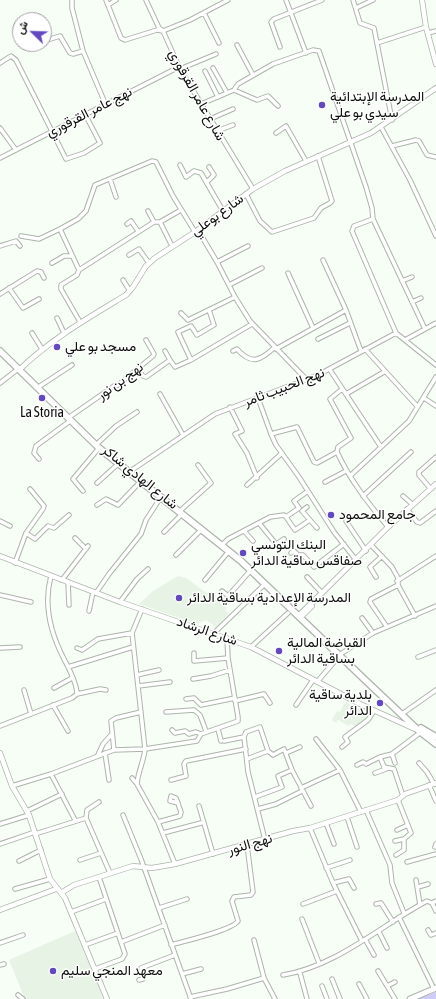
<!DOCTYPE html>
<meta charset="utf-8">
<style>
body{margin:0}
#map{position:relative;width:436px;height:999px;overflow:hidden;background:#f6fef5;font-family:"Asap Condensed",Vazirmatn,sans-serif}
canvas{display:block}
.north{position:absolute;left:12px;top:12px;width:40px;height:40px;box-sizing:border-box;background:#fff;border:1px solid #9e9f9e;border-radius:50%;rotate:293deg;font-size:11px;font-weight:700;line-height:16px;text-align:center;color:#0c0f0c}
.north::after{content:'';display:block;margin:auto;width:14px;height:18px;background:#6249c1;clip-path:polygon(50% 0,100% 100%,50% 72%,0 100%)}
</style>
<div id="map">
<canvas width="436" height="999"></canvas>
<div class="north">ش</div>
</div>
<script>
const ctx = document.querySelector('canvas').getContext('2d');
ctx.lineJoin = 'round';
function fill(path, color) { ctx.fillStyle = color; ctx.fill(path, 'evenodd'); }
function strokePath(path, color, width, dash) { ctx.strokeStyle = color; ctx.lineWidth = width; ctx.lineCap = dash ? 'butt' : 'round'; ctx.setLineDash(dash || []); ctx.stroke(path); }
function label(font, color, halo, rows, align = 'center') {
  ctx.font = font + ' "Asap Condensed",Vazirmatn,sans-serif'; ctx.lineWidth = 3; ctx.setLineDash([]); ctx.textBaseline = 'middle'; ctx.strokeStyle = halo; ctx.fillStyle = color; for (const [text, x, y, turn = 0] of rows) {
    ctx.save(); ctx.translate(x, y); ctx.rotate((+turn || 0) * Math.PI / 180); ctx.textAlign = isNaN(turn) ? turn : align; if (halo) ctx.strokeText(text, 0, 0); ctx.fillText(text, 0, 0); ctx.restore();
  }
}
const built = new Path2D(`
 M178,576L186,578L227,608L225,610L229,613L216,627L206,620L197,624L139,604L153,591Z
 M345,702L370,715L369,718L357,727L350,724L349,726L338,720L336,723L332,720L337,711L340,712Z
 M75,931L104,999H25L9,960Z`);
const water = new Path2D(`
 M436,992V999H418L420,998Z`);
const minor = new Path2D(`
 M72,0V8L83,51L105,103
 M106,0L121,38L125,40L157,30L163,31L180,69L253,189
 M146,0L159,28L163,31L190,20L228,0
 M286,0L306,53
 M353,0L360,23L374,28L392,120
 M108,5L116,0
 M356,8L373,0
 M204,13L219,43
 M428,33L436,31
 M44,41L60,36L70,53L73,54L83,51
 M377,43L426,27
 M36,44H37
 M237,45L253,75
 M280,47L271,22L274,19L322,0
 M0,63L11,56L16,60L66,159L84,153L100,143L85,114
 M213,68L227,93
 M180,69L216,54
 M205,71L218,97
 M234,90L257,100L268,96L278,106
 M201,104L234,90L238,84L273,64L313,50L319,51L366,187L372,208L373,219L425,329
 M210,119L233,109
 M381,127L410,180L436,236
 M0,128L16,150
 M217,131L233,125
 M276,133L286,126L306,161
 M392,146L416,140L419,141L427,155L436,157
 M0,158L179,67
 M180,165L186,177L194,171L201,173L223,211
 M110,179L116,197
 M207,182L214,175L209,167
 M246,194L260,221L272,232L314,218L321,208L330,203L332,201L318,156
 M148,211L154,222
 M373,219L354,226L352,231L396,333
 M127,224L131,221L138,231
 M198,230L217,262L235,297L250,321L306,379
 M21,236L39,239L60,229
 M0,246L16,241L20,246
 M172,246L160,222L181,210
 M129,255L139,249L149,263
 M323,260L346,310L361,351
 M217,262L248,246
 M52,263L64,256H71
 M79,270L154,222H160
 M288,273L313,328
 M123,280L130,291
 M402,281L412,277
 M229,285L262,268
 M9,288L23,308L39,299
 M0,294L37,271L41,272L44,278
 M412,302L421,298
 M181,313L188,320L235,297
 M57,318L64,333
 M80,322L61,289V285L77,275L79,270L60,229L78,219L86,211L95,185L152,161L156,162L173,196L195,232
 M32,333L42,349
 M318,339L350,323
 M405,340L436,323
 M276,349L346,310
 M365,349L417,406
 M233,351L237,349C252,366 261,360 275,347
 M170,360L175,367L191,360L252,324
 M191,360L178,332L191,326L197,335L214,325L209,310
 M138,369L143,376L146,377L170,360L165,351
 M330,370L381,447
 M0,383L18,369
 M40,386L72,365
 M160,394L183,435
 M346,394L384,372
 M258,398L271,434L276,445L299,477L334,532L356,560
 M424,398L436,406
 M230,407L242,431L235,434L247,453L257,478
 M68,418L114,386L118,385L153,356L154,354L146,340
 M271,434L297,427L314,462L317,463L337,452C350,480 368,503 388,527
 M98,443L116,426L137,412
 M337,452L338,447L351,438L330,399L342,389
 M39,459L34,453L36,446L70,421
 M129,472L215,414L318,375L396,333L436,365
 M350,476L409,421L436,377
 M325,482L346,471
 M97,483L118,464
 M247,485L282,453
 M430,488L419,475V472L436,457
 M83,491L73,479L99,448
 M363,496L411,452
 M403,496L412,504
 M97,505L106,499L118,505L141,481
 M307,507L302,511L310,520
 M407,509L417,522L420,523L436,511
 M181,510L211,483L198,465
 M286,517L295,530L310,520L317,528
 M0,521L10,526
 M346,521L366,551
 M259,523L276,544L284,539
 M164,532L182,514
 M245,532L253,541
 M26,533L35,539L48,526L54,528L69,515
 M75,538L86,549
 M222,545L228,539L270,517L284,515L286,517L299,508L294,501L308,491
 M371,545L392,567L398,578V585L415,616
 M291,553L294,551L298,555H303L314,567L344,544
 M176,555L202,529
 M15,563L26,533L43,509L44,506L30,489
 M307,577L322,593
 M376,577L370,567L382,556
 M62,580L88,546
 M205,580L229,551
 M397,581L436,556
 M68,582L69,605
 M222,591L227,595H229L251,570
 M96,593L109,574L141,534L146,520L161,497
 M0,595L31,602
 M120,602L137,579L148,569
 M89,611L93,592
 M362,618L373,633
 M387,627L370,602L371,599L398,585
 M214,633L265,584
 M251,647L288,613
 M0,648L20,647
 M77,648L82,650L98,639L132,633
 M194,653V661L228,658
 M339,655L373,633L436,606
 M418,657L436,650
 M68,667L133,647
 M137,675L159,670
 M193,679L211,676L230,670
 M317,682L340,655
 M138,686L170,682
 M54,688L72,678
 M24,690L31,714
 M77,694L100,689L106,690
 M186,699L194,698L201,705L235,698
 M235,701L264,694L270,703
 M53,705L68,731
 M296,705L313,680
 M166,712L194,710L200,715L206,731
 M402,714L436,690
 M0,726L72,698L77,694C77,683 69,669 64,659C51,634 43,605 51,576
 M218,729L221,741
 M172,730L175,733L185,731L189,734L196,732L201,734L238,721V717L228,658L227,638
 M316,739L340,770L361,812
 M224,741L244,737
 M342,747L348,742L345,737L368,720L374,711
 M114,750L145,749L132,633L142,609
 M268,751L273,755L284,749L292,770L311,806
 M105,753L109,780
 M286,753L300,747
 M392,754L395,763
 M98,755L103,744L111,735
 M380,757L392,754L421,732
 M247,759L268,751L260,727L246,732L244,737L248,772L265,840
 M419,763L427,772L434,784
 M357,765L363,762L366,764L380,757L384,767L394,769L403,796
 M375,773L386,769
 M51,774L75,820
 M132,778L137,784
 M171,780L186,776L184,764L186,761L246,749
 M429,785L436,801
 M12,786L51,774L114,750L111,721L116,718L141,712
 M301,788L340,770
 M255,797L282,787L278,776L292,770
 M199,806L213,854
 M258,809L276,804L302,791
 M366,810L390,865L392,883L404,913
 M27,811L62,794
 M123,815L141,859L191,999
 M347,817L357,847
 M86,818L87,810L99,802
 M158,822L180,816L181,812L176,798L171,796L170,801L178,803
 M326,823L334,844
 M0,824L29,815
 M310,828L333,883L362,941
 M397,830L408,825
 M163,833L201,823
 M35,834L86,818L110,873
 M395,841L404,839
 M0,844L35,832
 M435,847L436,844
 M396,855L404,850V839L411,833L398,800
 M80,860L101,853
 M19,861L41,850
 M407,862L436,854
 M175,864L158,822L137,784C138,771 144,761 145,749L197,741L201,734
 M326,868L350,860
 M416,880L420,905
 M333,883L349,879L354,888
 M418,887L428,884
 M15,889L50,879
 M432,903L436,911
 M303,904L337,891
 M376,904L381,903L393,922
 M159,908L187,899
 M71,912L106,899
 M399,917L434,989
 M302,919L319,963
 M428,930L431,935L436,933
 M379,932L387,948
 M365,939L374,955
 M254,940L264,978
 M121,942L165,925
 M0,943L23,935
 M85,945L118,933
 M171,945C184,941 233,930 238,921L232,901L234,897L251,895L253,892L247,845
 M0,965L4,964
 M95,969L122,959L125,954L99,877
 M378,971L395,999
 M300,973L307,999
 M182,974L201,969
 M283,975C337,966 380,926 427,901L432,903L436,901
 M332,979L340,999
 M139,980L143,979L141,968L175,955
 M359,984L367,999
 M322,986L327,999
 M387,986L395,982
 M18,995L23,999
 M190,997L227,989L264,978L275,999`);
const tertiary = new Path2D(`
 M422,0L426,27L436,64
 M19,370C51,339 88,318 126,295L133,287L146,266L155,258L195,232L253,189L285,171L371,133L436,88
 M0,556L120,602L251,647L360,704L415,729
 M298,616L322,593L388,527L436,484
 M300,618L312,606
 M0,753L12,786L29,815L50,879L65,898L107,999
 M61,893L74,885L133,866L152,868L175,864L293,831L310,828L398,800L405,794L436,783
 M0,910L56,889`);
const secondary = new Path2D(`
 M410,999L436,988`);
const primary = new Path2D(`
 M0,351L99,448L241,561L363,678L418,730L436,744
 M421,728L436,737`);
const markers = [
 [322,105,4,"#6249c1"],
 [57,347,4,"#6249c1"],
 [42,398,4,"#6249c1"],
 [331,515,4,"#6249c1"],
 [243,553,4,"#6249c1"],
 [179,598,4,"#6249c1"],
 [279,651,4,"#6249c1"],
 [380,703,4,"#6249c1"],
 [53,971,4,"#6249c1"]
];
const streetNames = [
 ["شارع عامر القرقوري",197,95,61],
 ["نهج عامر القرقوري",89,112,-27],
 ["شارع بوعلي",217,215,-36],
 ["نهج بن نور",120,381,-36],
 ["نهج الحبيب ثامر",284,387,-21],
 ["شارع الهادي شاكر",140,477,39],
 ["شارع الرشاد",207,631,19],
 ["نهج النور",250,844,-16]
];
const poiNames = [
 ["المدرسة الإبتدائية",330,97],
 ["سيدي بو علي",330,113],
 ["مسجد بو علي",65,347],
 ["La Storia",42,413,"center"],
 ["جامع المحمود",339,515],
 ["البنك التونسي",251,545],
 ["صفاقس ساقية الدائر",251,561],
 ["المدرسة الإعدادية بساقية الدائر",187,598],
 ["القباضة المالية",287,643],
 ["بساقية الدائر",287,659],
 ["بلدية ساقية",372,695,"right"],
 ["الدائر",372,711,"right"],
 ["معهد المنجي سليم",61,971]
];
fill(built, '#e7f4e5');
fill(water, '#cfcdf8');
strokePath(minor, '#adb4ac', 5.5);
strokePath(tertiary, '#adb4ac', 6);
strokePath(secondary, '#adb4ac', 7);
strokePath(primary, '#adb4ac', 8);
strokePath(minor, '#fff', 3.5);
strokePath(tertiary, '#fff', 4.5);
strokePath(secondary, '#fff', 5);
strokePath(primary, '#fff', 5.5);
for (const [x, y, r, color] of markers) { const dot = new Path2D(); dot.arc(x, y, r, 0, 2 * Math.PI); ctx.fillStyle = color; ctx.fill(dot); strokePath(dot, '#fff', 1.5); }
label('14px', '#0c0f0c', '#fff', streetNames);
label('14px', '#0c0f0c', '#fff', poiNames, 'left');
</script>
